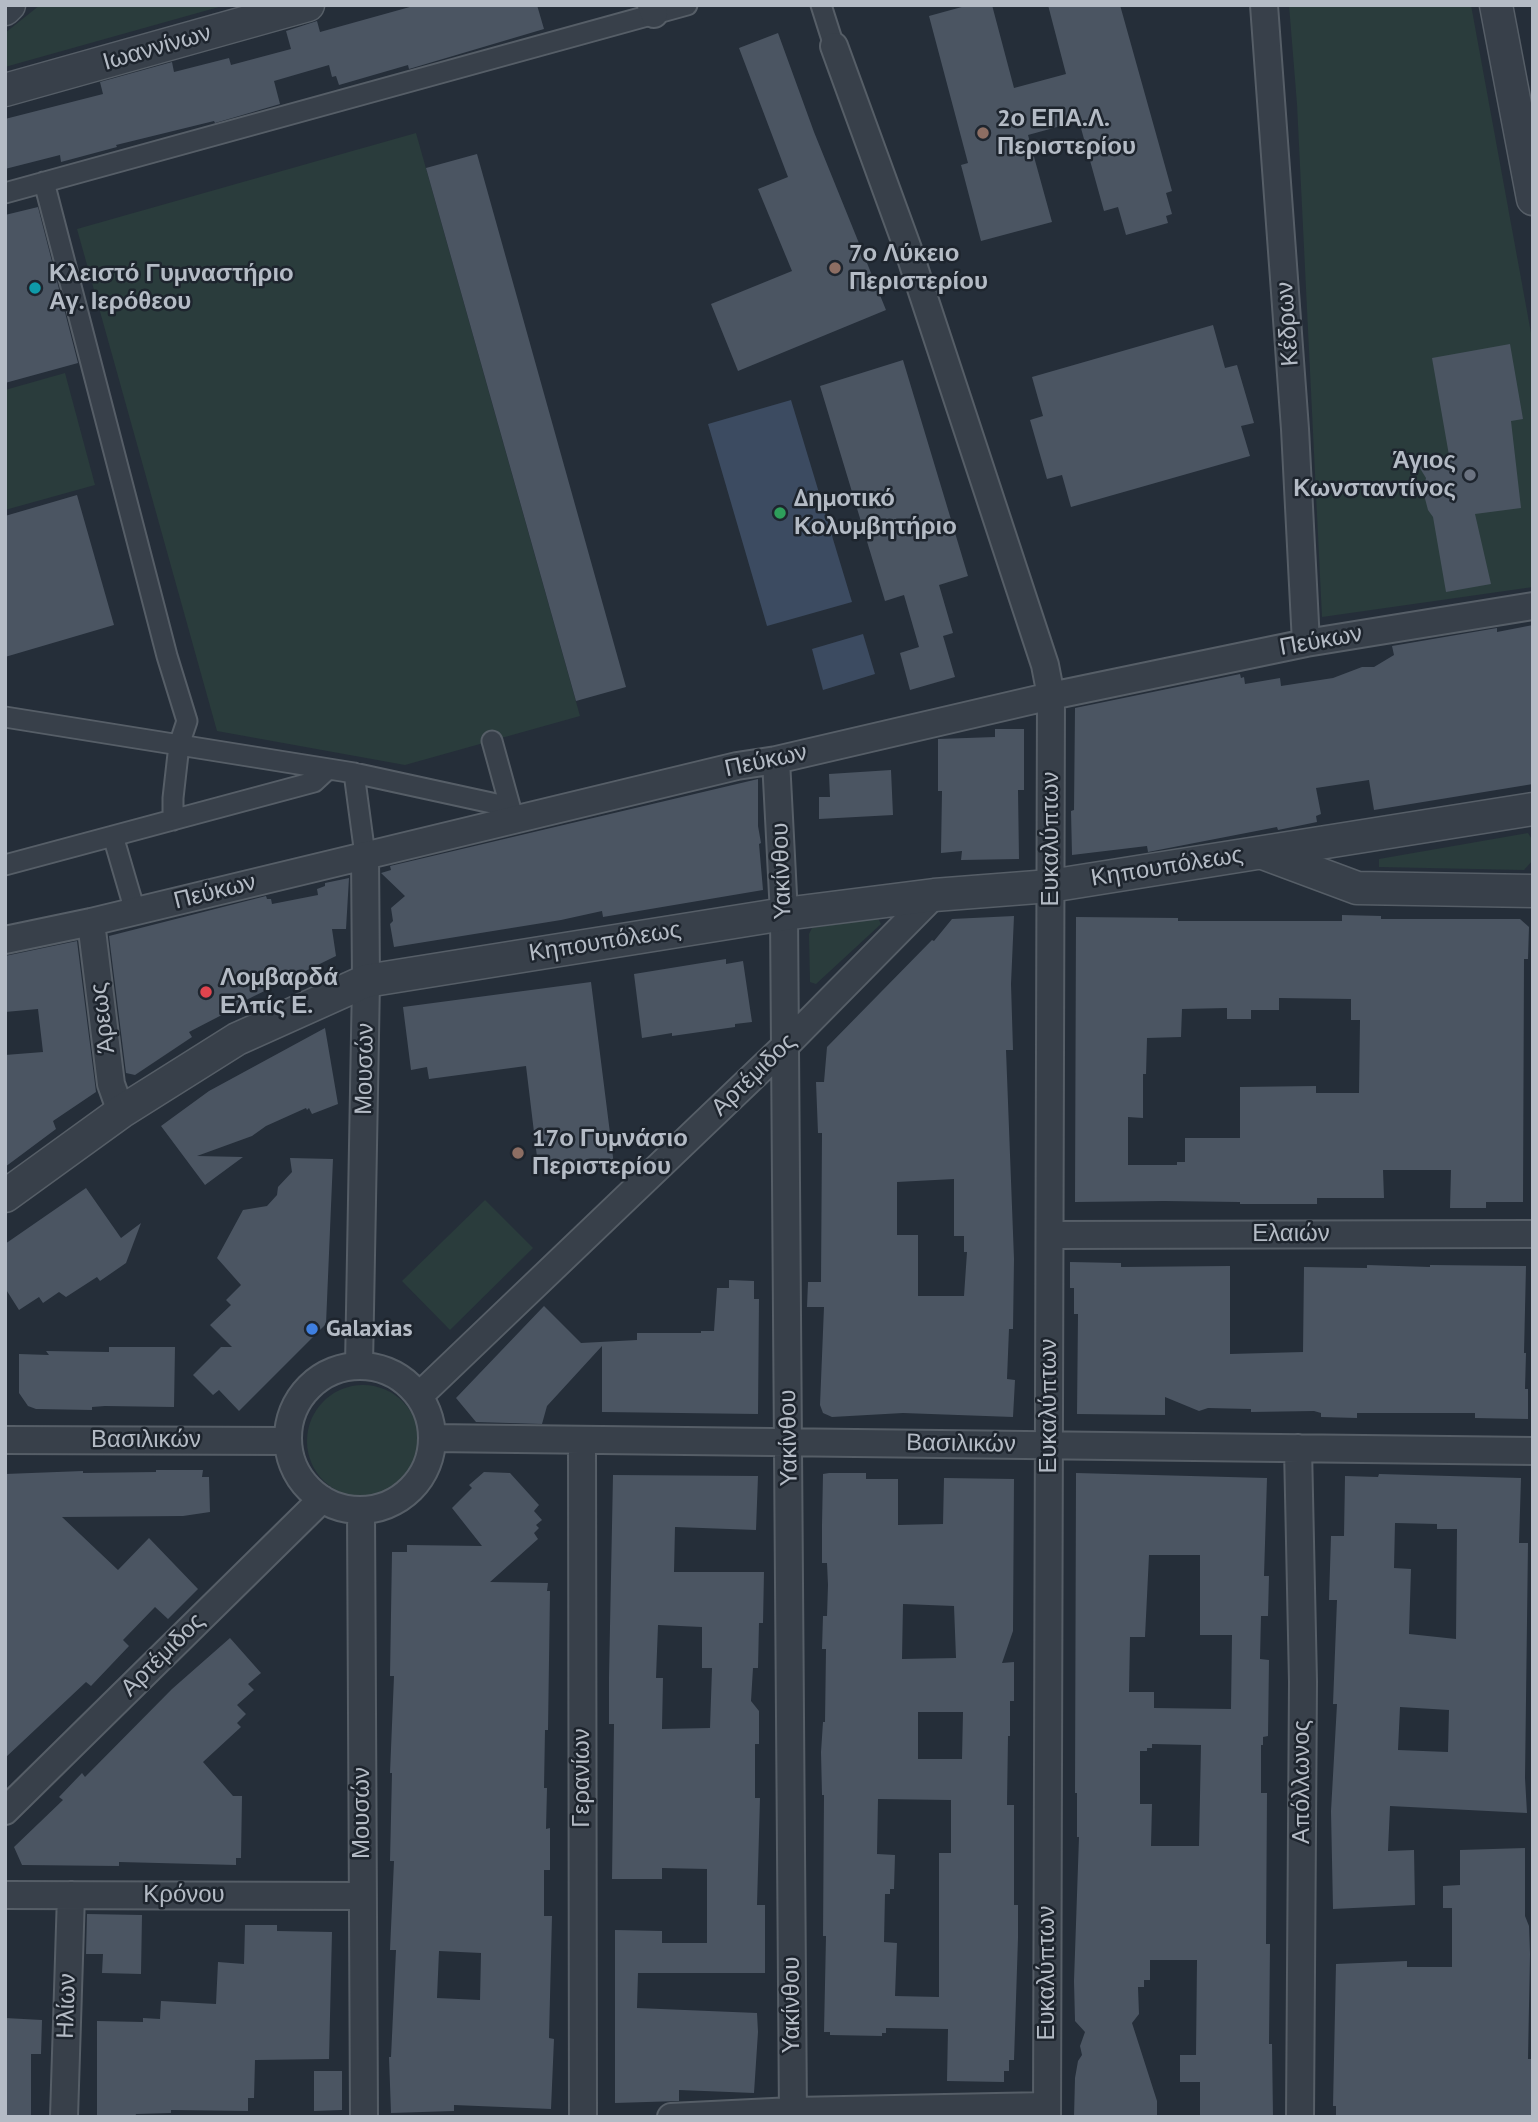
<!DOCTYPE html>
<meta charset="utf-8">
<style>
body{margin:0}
#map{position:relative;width:1538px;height:2122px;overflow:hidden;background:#252e39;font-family:"PT Sans",sans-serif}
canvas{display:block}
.frame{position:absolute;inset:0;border:7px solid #b4bbc5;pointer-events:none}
</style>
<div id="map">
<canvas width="1538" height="2122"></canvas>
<div class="frame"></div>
</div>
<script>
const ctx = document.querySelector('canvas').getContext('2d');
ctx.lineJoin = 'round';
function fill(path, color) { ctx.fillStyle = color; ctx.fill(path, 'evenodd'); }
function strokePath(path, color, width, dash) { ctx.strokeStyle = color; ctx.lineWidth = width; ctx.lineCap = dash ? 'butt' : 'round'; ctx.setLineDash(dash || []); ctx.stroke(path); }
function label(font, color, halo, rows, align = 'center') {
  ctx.font = font + ' "PT Sans",sans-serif'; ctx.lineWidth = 5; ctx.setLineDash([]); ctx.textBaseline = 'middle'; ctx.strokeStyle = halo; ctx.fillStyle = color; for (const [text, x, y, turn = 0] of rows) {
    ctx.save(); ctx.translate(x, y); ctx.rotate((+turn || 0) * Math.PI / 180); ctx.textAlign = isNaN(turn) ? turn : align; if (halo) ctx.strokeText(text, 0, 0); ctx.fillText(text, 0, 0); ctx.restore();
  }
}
const green = new Path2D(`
 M40,5H226L5,67V33Z
 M1289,5H1471L1533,344V587L1322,617L1297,104Z
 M416,133L580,716L405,765L217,731L77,229Z
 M65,373L95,485L5,510V390Z
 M1528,833L1533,841V860L1524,870L1379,867V859Z
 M878,918L881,924L816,984L810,982L809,934L812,928Z
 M485,1200L533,1248L450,1330L402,1281Z
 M307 1441a56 56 0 1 1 112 0a56 56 0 1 1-112 0Z`);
const water = new Path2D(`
 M791,400L852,602L767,626L708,424Z
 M863,634L875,674L823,690L812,649Z`);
const building = new Path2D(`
 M417,5H537L544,29L409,69L408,65L339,85L336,76L332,77L329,65L274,81L280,104L215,123L214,121L116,145L117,147L61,162L60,155L5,169V119L103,94L100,82L172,62L174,72L229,58L231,65L291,49L286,31L317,21L320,32Z
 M969,5H992L1014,88L1066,74L1048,5H1120L1172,191L1166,193L1172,214L1166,216L1168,223L1126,235L1118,207L1104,211L1079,121L1028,135L1052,222L981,241L961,165L968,163L929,16Z
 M778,33L814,132L886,310L738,371L711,304L792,271L758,189L788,177L739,48Z
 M477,154L626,687L576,701L426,168Z
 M38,207L78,363L5,383V215Z
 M1213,325L1225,368L1237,365L1254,423L1241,426L1250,456L1071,507L1062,475L1047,479L1030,420L1043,416L1032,377Z
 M1510,344L1523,419L1511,421L1521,508L1475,514L1491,584L1446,592L1433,517L1428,510L1423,491L1426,478L1418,465L1450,461L1432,358Z
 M903,360L968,576L939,585L953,633L943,636L955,677L910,690L900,653L919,647L904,595L885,601L820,386Z
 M77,495L114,625L5,657V516Z
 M1533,625V784L1374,810L1369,780L1316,788L1321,814L1316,816L1317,822L1278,830L1277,827L1148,852L1147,846L1072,855L1071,811L1074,810L1075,708L1240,674L1241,678L1244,677L1245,684L1280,678L1281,686L1333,678L1362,667H1374L1394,655L1392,646L1497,628V632Z
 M995,729H1024V790H1018L1019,859L961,860L962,851L941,853L942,791H938V739L995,737Z
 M891,770L893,815L819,819V797H830L829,774Z
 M758,779V826L761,843L759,844L763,890L603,917L602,911L561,920L394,947L390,924L393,921L391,908L405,896L381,873L391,870L390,866Z
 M349,878L346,929H332L336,956L242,1002L243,1004L189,1032L192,1037L135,1075L126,1073L109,936L266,896L267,899H271L272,904L318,895L317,889L325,886V883Z
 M1342,915L1381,916V919H1520L1529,927L1528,959H1524L1523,1202H1486V1208H1450L1451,1170H1383L1384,1198H1317V1204H1240V1202L1164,1201L1075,1202L1076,917L1178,918V921H1342ZM1279,998L1351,999V1020H1360L1359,1093H1316V1086L1240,1087V1138H1185V1162H1177V1165H1128V1117L1143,1118V1074H1146L1147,1038L1181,1037L1182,1009L1227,1008V1019H1251V1010H1279Z
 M1014,916L1011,984L1013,1050H1006L1014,1259L1013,1329H1009L1007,1379L1015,1380L1013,1417L903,1413L832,1417L823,1413L820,1405L824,1307H807L808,1282H821L822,1133H818L816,1082H824L827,1047L932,940L934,941L952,919ZM954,1179V1236H964V1252H967L964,1296H918V1235H897V1182Z
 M77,941L96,1092L53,1121L56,1129L5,1167V1055L43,1052L38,1009L5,1012V956Z
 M726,959V964L743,961L752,1022L735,1024V1027L672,1036V1033L642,1038L634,974Z
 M591,982L614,1165L550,1173L548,1155L537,1157L526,1066L429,1079L427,1067L411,1070L403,1007Z
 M325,1028L338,1104L312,1114L309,1108L307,1110L306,1108L266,1126L252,1136L197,1156L243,1157L205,1185L161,1126L209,1091Z
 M290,1158L333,1159L326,1324L239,1411L219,1390L213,1395L193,1375L221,1347H232L210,1325L231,1305L226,1300L241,1285L217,1258L243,1210L267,1206L277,1195L278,1187L292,1172Z
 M86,1188L121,1238L141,1223L126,1263L100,1281L97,1277L66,1297L59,1292L43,1303L39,1297L19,1310L5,1288V1244Z
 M1070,1262L1121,1263V1267L1230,1266V1354L1303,1352L1304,1267L1367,1268V1265L1430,1267V1265L1526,1266L1524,1353H1526L1525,1389H1528V1419L1475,1418V1413H1357V1418L1321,1417V1413L1314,1411L1251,1412V1409L1208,1408L1199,1411L1165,1397V1415L1077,1414L1078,1314H1074V1288H1070Z
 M729,1280L754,1281V1299H759L758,1414L602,1412V1346L547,1406L542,1424L476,1422L456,1398L544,1306L581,1343L637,1340V1333H701V1331H714L717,1288H729Z
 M109,1347H175L174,1407L105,1406L92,1407V1410L36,1409L28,1406L19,1393V1354L49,1355L46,1351L109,1352Z
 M156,1470H203L202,1477H209L210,1512L183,1516L62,1517L118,1570L149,1538L198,1589L168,1619L155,1607L123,1640L129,1646L91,1686L86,1682L5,1758V1474L83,1471V1473L156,1472Z
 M484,1472L510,1473L539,1505L534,1511L542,1520L536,1525L539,1528L534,1533L538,1539L490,1582L548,1583L547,1591H550L548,1730H545L544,1788H547L546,1829L550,1828V1870H544V1916H552L549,2038L554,2039L551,2109L454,2105V2111L391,2113L389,2057H391L396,1950H390L394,1861H390L392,1773H390L394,1676H390L392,1552H407V1545L482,1546L452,1508L472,1488L469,1485ZM439,1951L481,1953L480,2000L437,1998Z
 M829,1473H866V1479H898V1525L943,1524L944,1478L1014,1479L1013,1631L1002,1663L1014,1662V1701H1010V1736H1008L1007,1805H1014V1905H1018V1938L1014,2060H1009V2071H1004V2082L947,2081L948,2029L886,2028V2033H882V2036L830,2035V2032H824L826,1936H823L824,1795H822L821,1752L823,1722H825L826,1649H822L823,1616H827L828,1585L827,1563H822V1525L823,1474ZM903,1604L954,1606L956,1658L902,1659ZM918,1712H963L962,1759H918ZM878,1799L951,1800V1853H939V1997L895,1996L897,1943L884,1942L885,1894H890V1889H894L895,1855L877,1854Z
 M1076,1473L1267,1478L1264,1576H1269L1268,1616H1261L1260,1659L1269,1660L1268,1736L1263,1737V1745H1261V1793H1267L1266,1944H1270L1269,2044H1272L1273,2117H1200V2082H1180V2055H1196L1197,1960H1150V1980H1144V1987H1138L1139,2014L1132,2023L1157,2101V2117H1074L1075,2078L1078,2061L1082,2055L1080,2046L1085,2032L1075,2021L1074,1981L1079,1837H1077V1793H1075ZM1149,1555H1200V1635H1232L1231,1709L1154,1708V1692H1129L1130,1637H1145ZM1152,1744L1201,1745L1199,1846H1151L1152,1804H1140V1751H1147V1748H1152Z
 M1379,1474L1521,1478L1519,1543H1528L1525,1778L1527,1813L1390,1806L1388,1851L1414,1850L1415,1905L1333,1909L1331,1811L1337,1704H1333L1337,1600H1329L1331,1536H1344L1345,1476L1378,1477ZM1395,1523L1437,1524V1529H1457L1456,1639L1409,1634L1411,1569L1394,1568ZM1400,1707L1449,1710L1448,1752L1398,1750Z
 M613,1475L758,1476L756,1530L675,1527L674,1572H764L763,1623H759L758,1668H753L751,1701L759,1711V1744H755V1798H760L757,1905H765V1973H638L637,2008L757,2013L758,2032L754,2093L679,2090V2101L615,2103V1930L662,1931V1943H707V1869L662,1868V1879H612L614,1724H609V1677ZM658,1625L702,1627V1668H712L710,1728L662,1729L663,1678H656Z
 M230,1638L261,1673L248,1684L254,1690L237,1705L246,1714L237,1723L241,1727L203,1762L233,1796H242L241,1858H236V1865L119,1862V1866L22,1865L14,1847L63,1800L59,1797L82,1773L85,1777L172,1689Z
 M1525,1848V1916L1529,1926L1530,1954L1528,2059H1533L1531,2117H1336V2106H1333L1336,1964L1407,1961V1967H1452V1908H1443V1886L1460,1885V1850Z
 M87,1914L142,1915L141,1974L102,1973L103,1954H86Z
 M245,1925H277V1931L332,1932L329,2059L255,2060L254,2098H248V2111L171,2110V2113L136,2114L135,2117H97V2021L143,2022V2018L160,2019L161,2001L216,2004L218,1962L244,1964Z
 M5,2018L42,2020L41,2054H31V2115L27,2117H5Z
 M314,2071H342V2110L314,2111Z`);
const pedestrian = new Path2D(`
 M821,5L834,46
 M44,182L167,656L187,721L179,745L173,798V820
 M5,193L687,5
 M5,717L354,773L510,807
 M492,741L513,817
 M354,773L365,855
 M113,836L135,911
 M5,865L314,782L328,769`);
const minor = new Path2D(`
 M651,5L654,14
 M1264,5L1295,429L1306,643
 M834,46L908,249L1045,665L1051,696L1047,2117
 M776,760L784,914L793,2117
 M91,922L111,1084L121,1112
 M5,940L91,922L737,766L776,760L1051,696L1306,643L1533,606
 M1050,1235L1533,1234
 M359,1365L366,981L365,855
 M288 1438a72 72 0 1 1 144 0a72 72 0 1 1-144 0Z
 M419,1396L786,1045L934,895
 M432,1438L1533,1451
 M5,1440L287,1441
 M582,1440L583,2117
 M1298,1448L1303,1682L1300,2117
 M361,1510L364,2117
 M5,1811L322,1499
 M5,1895L362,1896
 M64,2117L71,1895
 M671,2117L793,2111L1047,2106`);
const tertiary = new Path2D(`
 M1496,5L1533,199
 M5,9L9,5
 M5,90L308,5
 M1263,853L1357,888L1533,891
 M5,1196L121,1112L237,1039L366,981L784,914L934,895L1050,886L1533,809`);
const markers = [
 [983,133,7,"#8d6e63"],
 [835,268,7,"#8d6e63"],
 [35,288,7,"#0f9aa8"],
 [1470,475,7,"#6b7280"],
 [780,513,7,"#2e9e5b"],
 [206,992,7,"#e0444e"],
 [518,1153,7,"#8d6e63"],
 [312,1329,7,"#3f7fe0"]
];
const streetNames = [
 ["Ιωαννίνων",157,48,-16],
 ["Κέδρων",1288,324,-94],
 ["Πεύκων",1321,641,-10],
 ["Πεύκων",766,761,-12],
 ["Ευκαλύπτων",1051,839,-90],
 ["Κηπουπόλεως",1167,867,-9],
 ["Υακίνθου",782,871,-92],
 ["Πεύκων",215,892,-14],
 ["Κηπουπόλεως",605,942,-9],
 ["Άρεως",103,1018,-97],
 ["Μουσών",365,1069,-89],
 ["Αρτέμιδος",754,1075,-44],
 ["Ελαιών",1291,1234],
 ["Ευκαλύπτων",1049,1406,-90],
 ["Υακίνθου",789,1438,-91],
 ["Βασιλικών",146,1440],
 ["Βασιλικών",961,1444,1],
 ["Αρτέμιδος",163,1655,-45],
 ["Γερανίων",582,1778,-90],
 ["Απόλλωνος",1302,1782,-90],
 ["Μουσών",362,1813,-90],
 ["Κρόνου",184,1895],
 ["Ευκαλύπτων",1047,1973,-90],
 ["Υακίνθου",792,2005,-90],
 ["Ηλίων",67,2006,-88]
];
const poiNames = [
 ["2ο ΕΠΑ.Λ.",997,119],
 ["Περιστερίου",997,147],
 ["7ο Λύκειο",849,254],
 ["Περιστερίου",849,282],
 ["Κλειστό Γυμναστήριο",49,274],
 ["Αγ. Ιερόθεου",49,302],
 ["Άγιος",1456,461,"right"],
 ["Κωνσταντίνος",1456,489,"right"],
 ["Δημοτικό",794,499],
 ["Κολυμβητήριο",794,527],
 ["Λομβαρδά",220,978],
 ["Ελπίς Ε.",220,1006],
 ["17ο Γυμνάσιο",532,1139],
 ["Περιστερίου",532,1167],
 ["Galaxias",326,1329]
];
fill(green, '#2a3c3c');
fill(water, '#3c4b61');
fill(building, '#4b5562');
strokePath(pedestrian, '#565e67', 23);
strokePath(minor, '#565e67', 30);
strokePath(tertiary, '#565e67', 35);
strokePath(pedestrian, '#38404a', 19);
strokePath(minor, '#38404a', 26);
strokePath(tertiary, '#38404a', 32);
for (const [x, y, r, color] of markers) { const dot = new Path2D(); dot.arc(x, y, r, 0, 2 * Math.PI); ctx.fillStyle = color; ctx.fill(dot); strokePath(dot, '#1e252e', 2.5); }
label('24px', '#b4bbc5', '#1e252e', streetNames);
label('bold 24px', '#b4bbc5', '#1e252e', poiNames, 'left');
</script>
